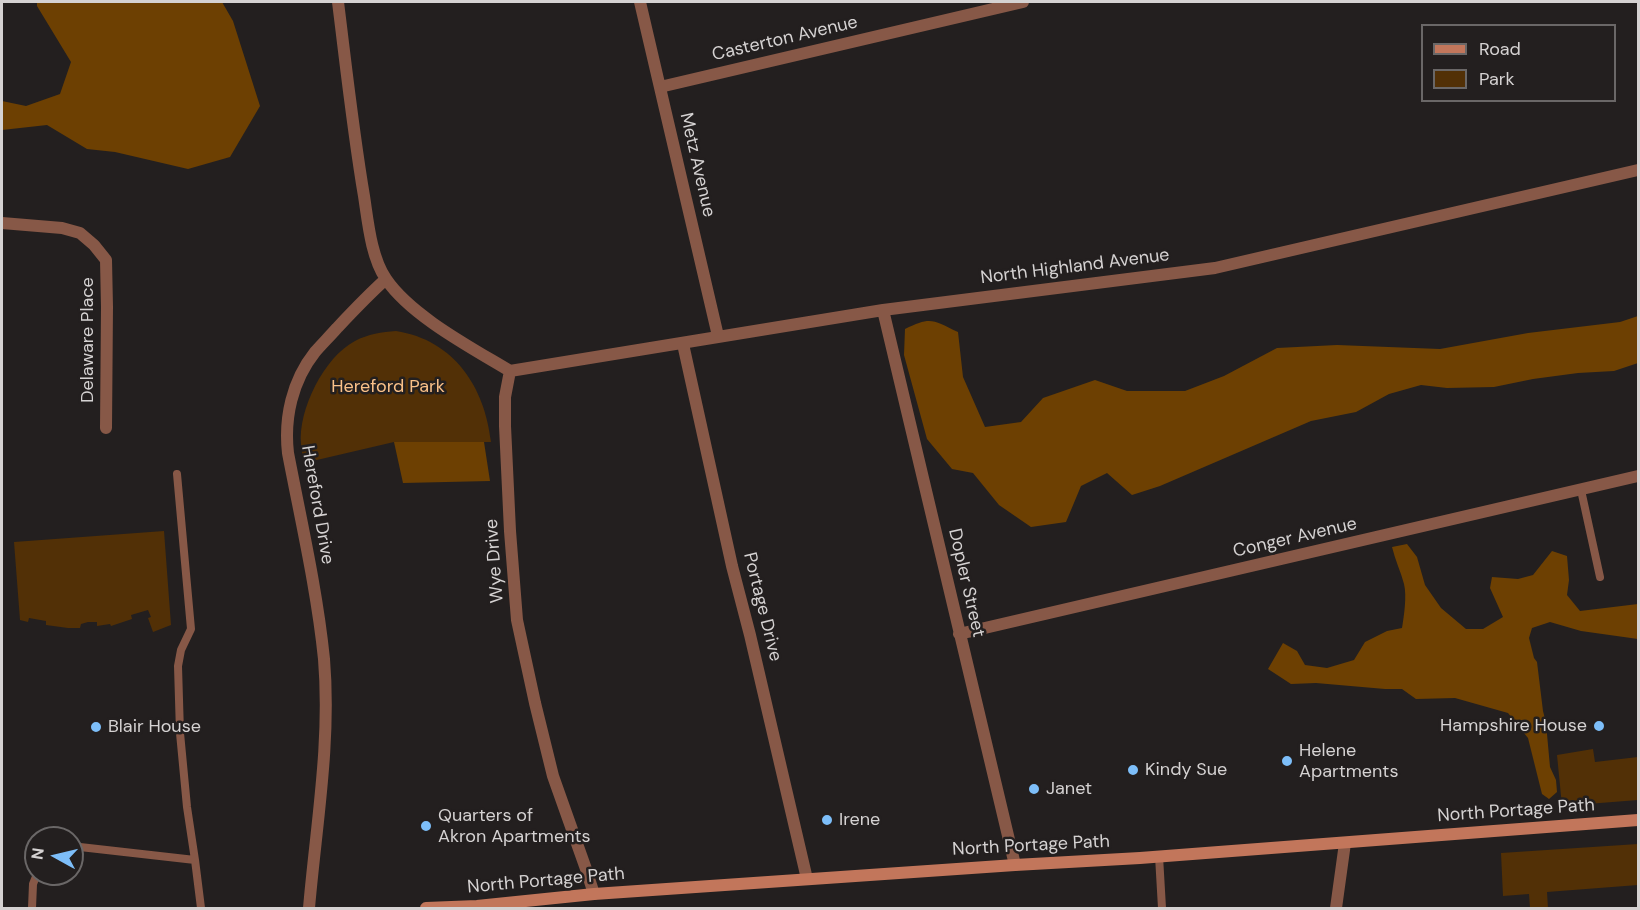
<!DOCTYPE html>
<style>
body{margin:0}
#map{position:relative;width:1640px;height:910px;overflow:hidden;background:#231f1f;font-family:"DM Sans",sans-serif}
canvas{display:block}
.frame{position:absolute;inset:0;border:3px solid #d5d2d2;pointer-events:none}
.legend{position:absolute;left:1421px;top:24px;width:195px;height:78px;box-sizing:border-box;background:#231f1f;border:2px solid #6a6767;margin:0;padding:8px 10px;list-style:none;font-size:18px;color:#d5d2d2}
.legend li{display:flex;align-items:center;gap:12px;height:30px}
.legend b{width:30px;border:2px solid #6a6767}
.north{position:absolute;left:24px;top:826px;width:60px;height:60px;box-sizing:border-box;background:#231f1f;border:2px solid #6a6767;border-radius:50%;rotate:278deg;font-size:16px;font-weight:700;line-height:24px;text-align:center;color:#d5d2d2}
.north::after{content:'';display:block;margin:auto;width:21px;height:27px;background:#7dbef9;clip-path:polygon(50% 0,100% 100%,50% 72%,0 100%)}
</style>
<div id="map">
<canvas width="1640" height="910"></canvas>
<div class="frame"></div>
<ul class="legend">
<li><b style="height:8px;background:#c2765b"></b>Road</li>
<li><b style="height:16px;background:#523006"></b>Park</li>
</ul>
<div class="north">N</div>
</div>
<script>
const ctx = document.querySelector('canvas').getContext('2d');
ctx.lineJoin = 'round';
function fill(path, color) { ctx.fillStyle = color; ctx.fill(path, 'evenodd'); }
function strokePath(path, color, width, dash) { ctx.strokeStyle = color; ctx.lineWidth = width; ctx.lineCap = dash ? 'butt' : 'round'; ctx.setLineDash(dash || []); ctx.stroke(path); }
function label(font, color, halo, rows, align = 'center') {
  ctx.font = font + ' "DM Sans",sans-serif'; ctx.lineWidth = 5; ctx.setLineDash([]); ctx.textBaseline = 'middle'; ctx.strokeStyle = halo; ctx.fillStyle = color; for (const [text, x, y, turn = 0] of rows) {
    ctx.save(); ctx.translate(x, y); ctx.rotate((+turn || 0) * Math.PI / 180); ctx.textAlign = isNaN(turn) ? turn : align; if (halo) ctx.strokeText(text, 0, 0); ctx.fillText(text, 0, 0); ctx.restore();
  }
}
const green = new Path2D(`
 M396,331C454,340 485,387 491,442H394L304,463C303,457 301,450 301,444C298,410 324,357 355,341C368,334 382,332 396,331Z
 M164,531L171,625L153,632L148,618L151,617L148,610L131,615L132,619L111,626L110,624L97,626V622H88L81,624L80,628H68L46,625V621L29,618L28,622L20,620L14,542Z
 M1593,749L1595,762L1638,757V800L1562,806L1557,755Z
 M1638,844V885L1547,892L1548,908H1530L1529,894L1503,896L1501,853Z`);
const forest = new Path2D(`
 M37,2H222L233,21L260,106L230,157L188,169L115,152L87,149L47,125L2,130V101L26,106L60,94L71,62L37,6Z
 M1638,316V363L1614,371L1578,373L1533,379L1494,387L1447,388L1421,385L1389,394L1356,412L1311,421L1160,486L1132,495L1107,473L1081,486L1066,522L1031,527L999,505L973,473L952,469L927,439L904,355L905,329C931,316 933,320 958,332L963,377L985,427L1021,422L1043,398L1095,380L1127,391H1185L1224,376L1277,348L1337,345L1440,349L1528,333L1620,322Z
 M394,442H484L490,481L403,483Z
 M1407,544L1417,557L1425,585L1441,608L1466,629H1483L1503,617L1490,588L1492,577L1518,579L1533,575L1552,551L1567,556L1569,580L1567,595L1580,611L1638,604V639L1581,631L1550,622L1532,628L1529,638L1534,658L1537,662L1543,711L1546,723L1550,767L1556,780L1557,792L1549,799L1542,794L1528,738L1508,713L1455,698L1416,699L1402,689H1385L1316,683L1291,684L1268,669L1283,643L1297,651L1305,665L1327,668L1354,660L1365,642L1387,631L1402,628C1404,616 1407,596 1404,584C1401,572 1395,560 1392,547Z`);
const lane = new Path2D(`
 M177,474L191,629L181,650L178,666L180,733L187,807L195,860
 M1581,490L1600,577
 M72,850L80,847L195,860L201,908
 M1159,856L1162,908
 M32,908L33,884L37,874`);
const street = new Path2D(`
 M338,2C346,66 353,131 364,196C368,222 371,257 386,279C411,316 472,348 510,371
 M640,2L718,336
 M660,87L1023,2
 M2,223L62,228L80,233L94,245L106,260L107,307L106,428
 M883,310L1015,865
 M683,344L732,566L750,635L807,879
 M510,371L883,310L1215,268L1638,170
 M510,371L505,397V426L510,531L517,620L535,703L553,776L586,869L594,894
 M959,634L1638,476
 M309,908C316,826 331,743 324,659C317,590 301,521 288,453C284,418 292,381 315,352C322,344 330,336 337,328C353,311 368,295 386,279
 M1336,908L1345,843`);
const secondary = new Path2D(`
 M426,908L477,906L594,894L1015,865L1140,858L1638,820`);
const markers = [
 [1599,726,6,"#7dbef9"],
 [96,727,6,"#7dbef9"],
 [1287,761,6,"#7dbef9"],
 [1133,770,6,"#7dbef9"],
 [1034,789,6,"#7dbef9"],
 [827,820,6,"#7dbef9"],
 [426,826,6,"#7dbef9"]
];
const streetNames = [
 ["Casterton Avenue",785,39,-13],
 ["Metz Avenue",697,165,77],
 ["North Highland Avenue",1075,267,-7],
 ["Delaware Place",88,340,-90],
 ["Hereford Drive",317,505,80],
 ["Conger Avenue",1295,538,-13],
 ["Wye Drive",495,561,-94],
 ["Dopler Street",966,583,77],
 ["Portage Drive",762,607,76],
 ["North Portage Path",1516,811,-4],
 ["North Portage Path",1031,846,-3],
 ["North Portage Path",546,881,-5]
];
const parkNames = [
 ["Hereford Park",388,387]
];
const poiNames = [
 ["Hampshire House",1587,726,"right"],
 ["Blair House",108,727],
 ["Helene",1299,751],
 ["Apartments",1299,772],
 ["Kindy Sue",1145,770],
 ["Janet",1046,789],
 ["Quarters of",438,816],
 ["Akron Apartments",438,837],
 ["Irene",839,820]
];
fill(green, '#523006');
fill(forest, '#6d4002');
strokePath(lane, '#875847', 8);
strokePath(street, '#875847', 12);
strokePath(secondary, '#c2765b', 12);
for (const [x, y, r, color] of markers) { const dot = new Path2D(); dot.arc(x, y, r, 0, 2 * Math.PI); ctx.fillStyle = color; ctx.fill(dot); strokePath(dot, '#231f1f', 2); }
label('18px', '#d5d2d2', '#231f1f', streetNames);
label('18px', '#fac189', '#231f1f', parkNames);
label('18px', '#d5d2d2', '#231f1f', poiNames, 'left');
</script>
